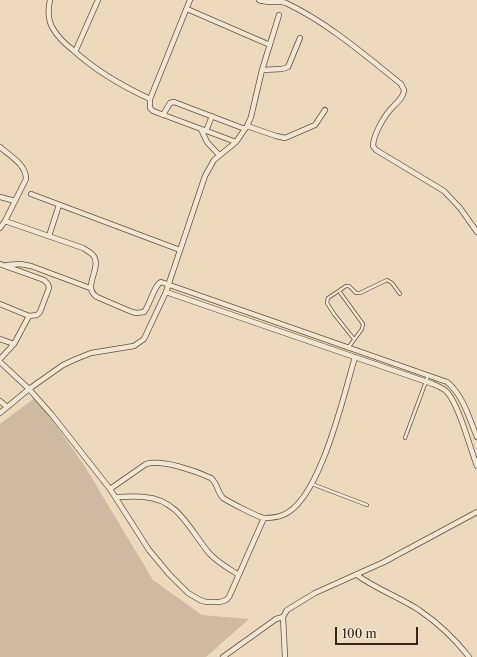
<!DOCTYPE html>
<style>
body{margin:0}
#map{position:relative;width:477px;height:657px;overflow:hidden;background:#ebdabc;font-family:"Libre Caslon Text",serif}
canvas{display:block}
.scale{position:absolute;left:335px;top:627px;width:83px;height:18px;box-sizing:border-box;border:2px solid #37261a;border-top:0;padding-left:5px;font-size:12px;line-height:14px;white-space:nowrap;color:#37261a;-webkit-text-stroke:3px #f2e7d3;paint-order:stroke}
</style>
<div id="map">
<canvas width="477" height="657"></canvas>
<div class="scale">100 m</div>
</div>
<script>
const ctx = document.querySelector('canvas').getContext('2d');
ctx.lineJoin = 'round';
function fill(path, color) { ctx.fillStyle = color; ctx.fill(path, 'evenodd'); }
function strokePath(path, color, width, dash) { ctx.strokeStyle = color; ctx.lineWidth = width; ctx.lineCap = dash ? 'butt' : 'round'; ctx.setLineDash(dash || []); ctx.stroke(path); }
const green = new Path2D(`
 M36,397L84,465L153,580L202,615L249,619L206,657H0V424Z`);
const service = new Path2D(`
 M339,291L363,324L362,329L348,348
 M354,339L334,314L327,303L328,298L346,286H349L356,293H360L387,280L392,283L400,294
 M405,438L428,376
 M312,484L367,505`);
const minor = new Path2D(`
 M50,0C48,9 48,19 52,27C57,36 65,44 73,50C96,71 122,86 150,99
 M190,0L150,99V108L153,111L236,142
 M259,0C268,4 277,0 286,3C328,23 365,55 401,84L404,90C404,98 395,104 390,110C383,118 373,136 373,146L376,150L444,191L460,208L477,232
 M187,9L270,45
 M75,52L98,0
 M262,70L282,69L288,67L300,38
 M163,115L170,103L174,102L245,129
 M247,126L276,136L285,138L315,125L325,110
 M201,129L207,142L219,155
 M206,131L212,116
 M0,147C10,156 26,164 26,179L5,221
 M31,194L180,250
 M0,197L15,201
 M0,228L5,221L83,248C86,250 90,252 93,255C103,268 81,287 97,297L132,312L137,313L144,312C150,305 154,285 161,282L447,382C463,395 469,418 477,437
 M49,236L59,205
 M0,264L44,280L48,284L49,288L40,312L37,315L29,316L0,304
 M7,265L20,264L31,266L90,288
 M166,292L433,384C438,386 443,388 447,392C459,405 470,448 477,466
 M0,339L14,344
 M0,359L14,344L29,316
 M0,362L29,389L52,415L110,489L149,550L169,574L188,593L200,600L206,602H220L226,600L229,597L264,518
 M0,401L7,407
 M0,413L29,389L63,365L76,359L91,353L134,346L144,339L166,292L205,176L214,160L236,142L247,126L251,117L262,70L279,15
 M110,489L146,464C162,459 196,471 211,478C218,484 217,492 223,498C229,502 258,517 264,518C269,518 278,517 283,515C320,501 344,394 355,357
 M116,497C125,497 135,496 144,497C178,499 190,530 209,553C217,562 229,569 239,575
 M357,575C376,589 399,597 419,610C438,623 455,639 469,657
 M223,657L276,619L283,617
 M285,657L283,617L287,610L315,593L384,562L477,512`);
fill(green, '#ccbba0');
strokePath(service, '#645342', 4);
strokePath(minor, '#645342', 6);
strokePath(service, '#f2e7d3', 2.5);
strokePath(minor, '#f2e7d3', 4.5);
</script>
